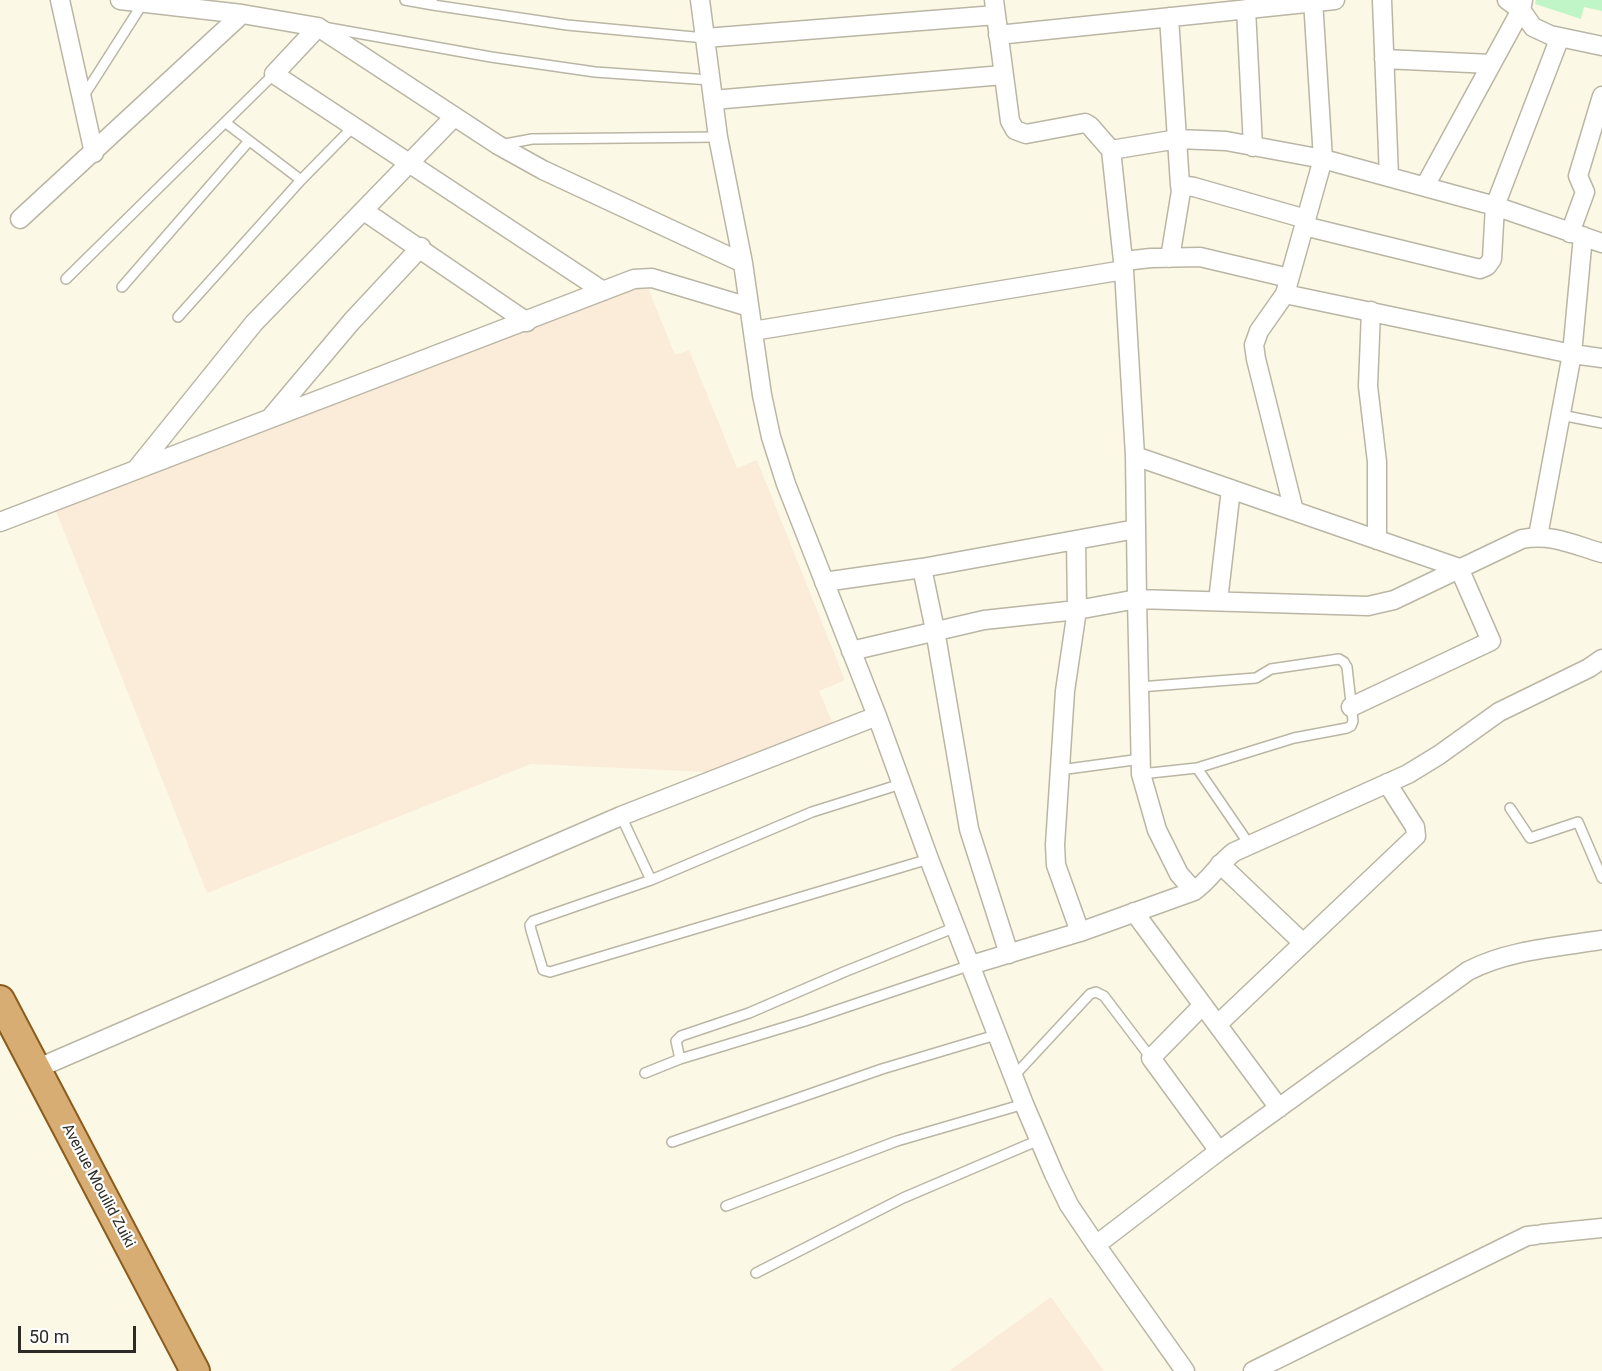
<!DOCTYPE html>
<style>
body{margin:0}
#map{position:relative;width:1602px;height:1371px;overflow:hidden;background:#fcf8e6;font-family:Roboto,sans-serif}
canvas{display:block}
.scale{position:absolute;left:18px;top:1326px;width:118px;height:27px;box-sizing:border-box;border:3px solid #2d2b25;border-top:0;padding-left:8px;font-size:18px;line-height:21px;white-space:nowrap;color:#2d2b25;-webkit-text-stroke:4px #fff;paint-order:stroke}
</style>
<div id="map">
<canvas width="1602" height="1371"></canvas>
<div class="scale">50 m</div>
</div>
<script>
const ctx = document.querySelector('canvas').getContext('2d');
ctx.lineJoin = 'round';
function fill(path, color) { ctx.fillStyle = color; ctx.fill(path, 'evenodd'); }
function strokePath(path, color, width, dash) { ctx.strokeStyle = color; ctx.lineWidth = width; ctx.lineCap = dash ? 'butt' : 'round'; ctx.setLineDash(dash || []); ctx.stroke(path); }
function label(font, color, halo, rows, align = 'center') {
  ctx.font = font + ' Roboto,sans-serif'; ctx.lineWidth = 4.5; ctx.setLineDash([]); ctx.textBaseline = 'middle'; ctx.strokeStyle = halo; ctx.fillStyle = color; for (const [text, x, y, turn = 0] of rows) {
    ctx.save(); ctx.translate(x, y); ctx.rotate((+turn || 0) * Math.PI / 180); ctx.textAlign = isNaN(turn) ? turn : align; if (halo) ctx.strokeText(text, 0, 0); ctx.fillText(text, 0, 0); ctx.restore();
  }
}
const education = new Path2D(`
 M646,283L675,355L689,350L737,468L757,460L845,680L819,691L833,724L708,772L531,764L207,893L56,511Z
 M1051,1297L1104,1371H949Z`);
const green = new Path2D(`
 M1536,0H1602V11L1584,7L1581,19L1535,4Z`);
const lane = new Path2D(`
 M405,0L433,5
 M432,0L433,5L567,25L705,38
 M329,28L491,57L595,72L710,80
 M83,97L143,3
 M226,123L301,180
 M500,145L532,139L718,137
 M66,279L274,74
 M122,287L249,141
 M178,317L301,180L353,127
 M1561,415L1602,423
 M1139,687L1256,678L1271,669L1339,659L1344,662L1347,667L1353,721L1351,726L1347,728L1294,738L1197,768L1141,774
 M1197,768L1249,844
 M1060,770L1141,759
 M901,784L812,812L651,880L533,921L530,925L531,930L543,970L550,972L929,859
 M1510,808L1530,838L1578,822L1602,878
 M621,816L651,880
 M680,1059L676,1041L681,1036L749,1013L844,972L956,927
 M645,1073L680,1059L805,1021L971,965
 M1014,1076L1090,994L1096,992L1104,996L1151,1058
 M672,1142L882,1069L999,1034
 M726,1206L897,1141L1024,1104
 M756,1273L903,1198L1039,1140`);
const street = new Path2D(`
 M60,0L94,153
 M120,0L242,14L318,27L498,145L543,170L743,263
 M700,0L718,137L743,263L762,395L771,437L786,484L877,716L929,859L1024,1104L1054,1174L1069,1205L1096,1245L1185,1371
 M994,0L1010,121L1015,130L1026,134L1085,123L1090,126L1111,150
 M1382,0L1389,177
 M1507,0L1521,10L1533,27L1550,35L1602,46
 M1246,9L1253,147
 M1169,17L1180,185L1194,187L1306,219
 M318,27L274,74L603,291
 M998,35L1335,0
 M705,38L996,15
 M1384,59L1491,64
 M713,100L1003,75
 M1425,186L1521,10L1523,0
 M364,211L527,322
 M20,219L242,14
 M1304,226L1480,269L1487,266L1492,259L1495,206L1560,37
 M1570,233L1585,192L1578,176L1602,96
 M1170,258L1181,191L1180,185
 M1124,261L1151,258L1200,257L1289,278
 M1285,294L1572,354L1602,358
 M1371,311L1368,386L1377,462V540
 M753,331L1124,270
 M271,417L352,321L421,247
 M1135,456L1459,568L1491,641L1351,707
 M138,467L254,323L454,117
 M1294,511L1256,359L1254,345L1259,331L1285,294L1323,159L1313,0
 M0,522C211,440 423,361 634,279L652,278L749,307
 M1538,536L1572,354L1583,236
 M1076,540L1077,610L1065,691L1055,845L1056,865L1080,932
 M922,568L935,630L969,829L1009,954
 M824,582L922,568L1136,529
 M1218,601L1231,489
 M851,651L984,620L1077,610L1137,599L1135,456L1124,270L1111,150L1178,139L1226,141L1323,159L1495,206L1602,243
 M1220,864L1302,942
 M1194,891L1179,874L1157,830L1141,774L1137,599L1368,606L1394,600L1522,539C1551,533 1574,545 1602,553
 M1134,912L1279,1108
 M971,965L1080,932L1194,891C1210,880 1219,863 1234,852L1408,774L1439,755L1499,712L1589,668L1602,659
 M1203,1005L1151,1058L1219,1151
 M1218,1024L1416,836L1415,827L1387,783
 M36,1069L621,816L877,716
 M1542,1234L1602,1228
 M1096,1245L1219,1151L1468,971C1508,950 1557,947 1602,940
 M1253,1371L1527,1236L1536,1235`);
const primary = new Path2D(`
 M0,1000L195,1371`);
const streetNames = [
 ["Avenue Mouilid Zuiki",98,1186,62]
];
fill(education, '#fbebd9');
fill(green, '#c0f6c7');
strokePath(lane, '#bab6a5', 12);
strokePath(street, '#bab6a5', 21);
strokePath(primary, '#8b5c1d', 32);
strokePath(lane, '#fff', 9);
strokePath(street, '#fff', 18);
strokePath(primary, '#d8ad74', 28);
label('15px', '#2d2b25', '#fff', streetNames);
</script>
